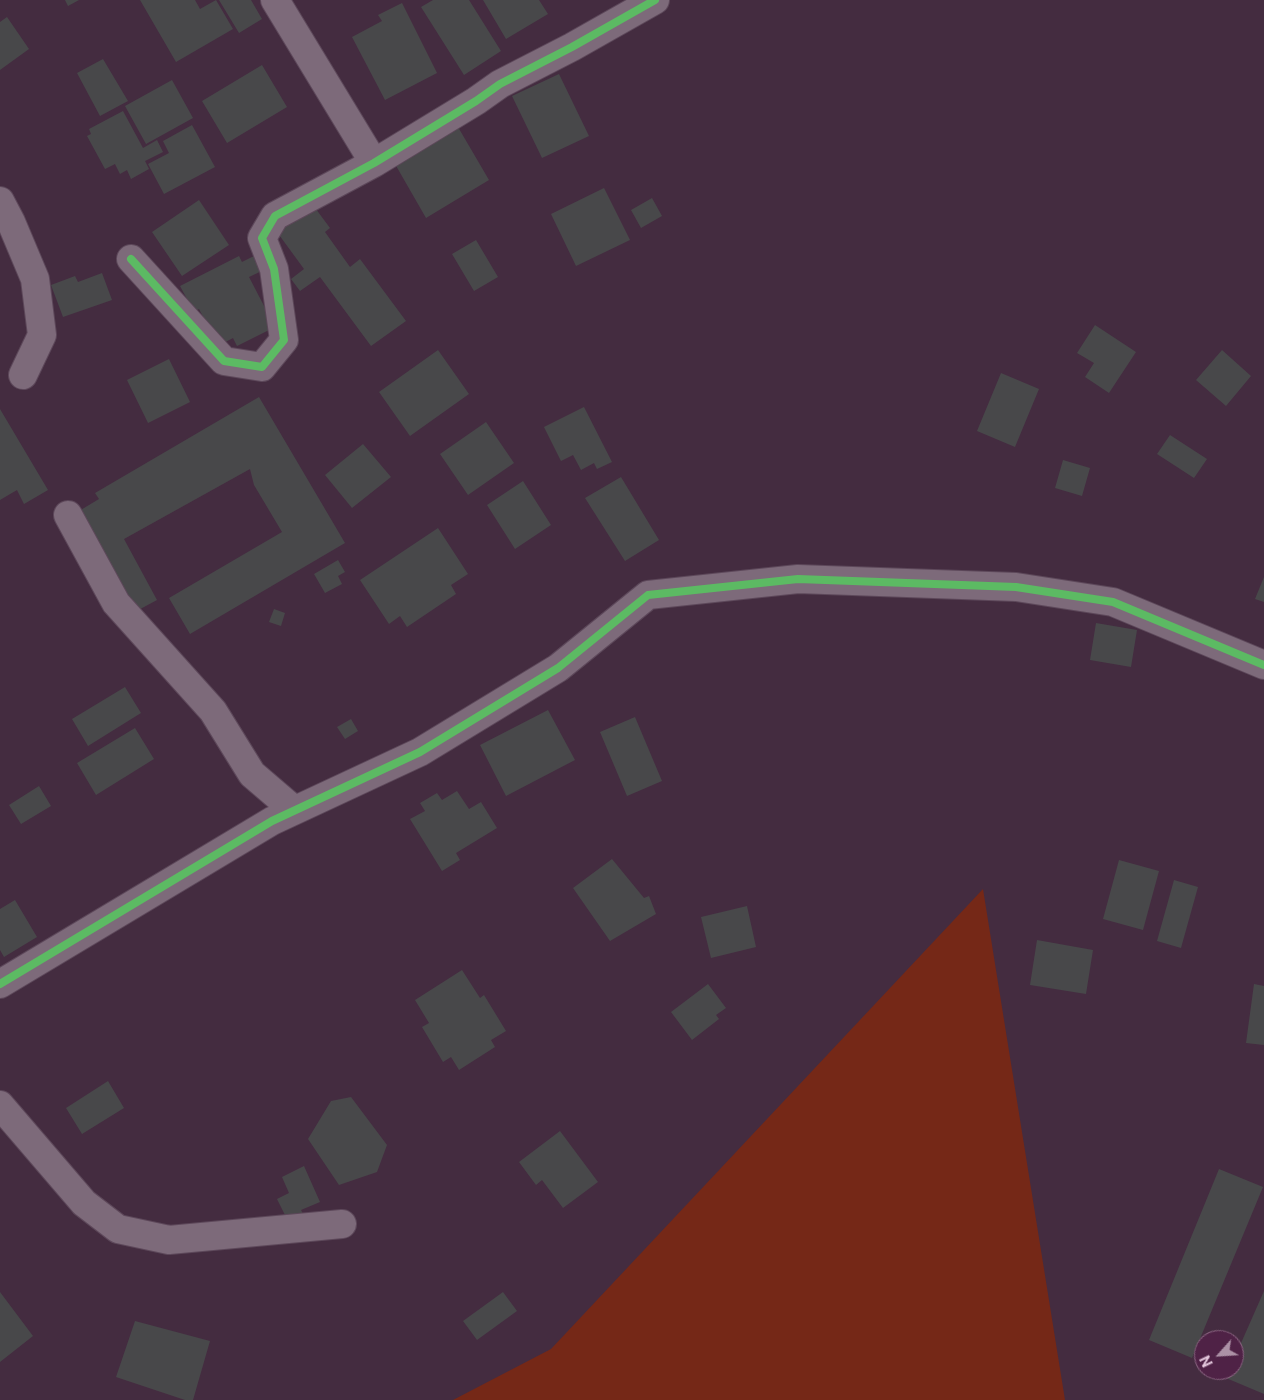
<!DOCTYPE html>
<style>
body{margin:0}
#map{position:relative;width:1264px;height:1400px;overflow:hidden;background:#442c40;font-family:"Public Sans",sans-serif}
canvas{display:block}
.north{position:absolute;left:1194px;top:1330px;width:50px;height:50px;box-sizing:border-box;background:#4f2246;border:1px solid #8b6482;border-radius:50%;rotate:244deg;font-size:14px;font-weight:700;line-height:20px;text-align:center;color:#e4c8dd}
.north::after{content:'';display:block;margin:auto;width:18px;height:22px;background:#ac91a6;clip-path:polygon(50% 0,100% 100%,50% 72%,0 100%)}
</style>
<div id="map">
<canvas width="1264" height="1400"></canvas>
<div class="north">N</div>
</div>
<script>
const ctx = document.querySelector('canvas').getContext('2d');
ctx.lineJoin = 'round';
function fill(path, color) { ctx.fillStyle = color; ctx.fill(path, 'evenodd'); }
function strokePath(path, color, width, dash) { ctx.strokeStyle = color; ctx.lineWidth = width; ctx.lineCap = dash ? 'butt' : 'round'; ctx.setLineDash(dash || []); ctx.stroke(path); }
const green = new Path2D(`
 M983,889L1065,1400H453L551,1349Z`);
const building = new Path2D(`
 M65,0H79L68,6Z
 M140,0H195L200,9L216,0L233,29L176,62Z
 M219,0H251L262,19L239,33Z
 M433,0H469L501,51L464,75L421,7Z
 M483,0H539L548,14L506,39Z
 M402,3L437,73L385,100L352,37L382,21L378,15Z
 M7,17L29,49L0,70V22Z
 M103,59L128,101L100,116L77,73Z
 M262,65L287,107L227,143L202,101Z
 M559,74L589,136L542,158L512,96Z
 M172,80L193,118L146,144L125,106Z
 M123,111L143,148L157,140L163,152L145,161L149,169L131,179L127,170L120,174L115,164L105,169L87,136L91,134L89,129Z
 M192,125L215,167L164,194L148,164L169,153L163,141Z
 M458,127L489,180L426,218L395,164Z
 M604,188L630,240L576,266L551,214Z
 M652,198L662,216L641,228L631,210Z
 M199,200L229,245L182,276L152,232Z
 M310,201L330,228L325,232L350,267L360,259L406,321L371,346L320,277L300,291L291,279L304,269L274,228Z
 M476,240L498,277L474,291L452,254Z
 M258,254L266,269L249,277L275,327L237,346L233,338L218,346L199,309L194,312L180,286L239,256L242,262Z
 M102,273L112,300L63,317L51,285L75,276L78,282Z
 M1095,325L1136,352L1109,393L1085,377L1094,363L1077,353Z
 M438,350L469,394L410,436L379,392Z
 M1222,350L1251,376L1226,406L1196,380Z
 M169,359L190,402L148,423L127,380Z
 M1001,373L1039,389L1015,447L977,431Z
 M259,397L345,543L190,634L169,598L282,532L254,485L250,469L124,539L157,600L131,614L74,514L99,499L95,493Z
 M584,407L612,462L597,469L594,463L581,470L573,455L561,461L544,427Z
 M0,409L48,490L24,504L17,490L0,500Z
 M486,422L514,463L468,495L440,454Z
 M1170,435L1207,459L1194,478L1157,454Z
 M363,444L391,477L352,508L325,475Z
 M1063,460L1090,468L1082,496L1055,488Z
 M621,477L659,540L625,561L585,498Z
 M523,481L551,525L515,549L487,505Z
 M438,528L468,574L451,585L456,594L407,627L400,616L389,624L360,580Z
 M338,560L345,572L338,576L342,584L325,593L314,574Z
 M1264,577V602L1255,599Z
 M274,609L285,613L281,626L269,622Z
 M1096,623L1137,630L1131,667L1090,660Z
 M125,687L141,713L88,746L72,719Z
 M548,710L575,760L506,796L480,745Z
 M635,717L662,781L627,796L600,732Z
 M351,719L358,731L345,739L337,727Z
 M135,728L154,759L96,795L77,763Z
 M39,786L51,806L21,824L9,805Z
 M457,791L469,809L481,802L497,828L456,853L460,860L442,871L410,819L425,811L420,803L437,793L442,800Z
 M612,859L644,898L649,896L656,914L610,941L573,888Z
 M1119,860L1159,871L1143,930L1103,919Z
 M1174,880L1198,887L1181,948L1157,941Z
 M15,900L37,937L4,957L0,950V909Z
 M747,906L756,947L711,958L701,917Z
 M1037,940L1093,950L1086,994L1030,985Z
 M462,970L480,998L484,995L506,1031L491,1040L495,1047L459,1070L451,1057L443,1062L422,1027L429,1023L415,1000Z
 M708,984L726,1008L716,1015L719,1019L692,1040L671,1012Z
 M1254,984L1264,986V1045L1246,1043Z
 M108,1081L124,1108L82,1134L66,1108Z
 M351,1097L387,1145L377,1172L339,1185L308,1139L331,1101Z
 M560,1131L598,1182L563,1208L542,1180L536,1185L519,1162Z
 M304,1166L320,1202L301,1210L303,1214L288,1221L277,1199L289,1193L282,1177Z
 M1219,1169L1263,1187L1192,1358L1149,1340Z
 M1264,1291V1394L1226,1378L1229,1370H1234V1359Z
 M0,1292L33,1336L0,1362Z
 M503,1292L517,1311L477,1340L463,1321Z
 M135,1321L210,1341L193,1400H185L116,1377Z`);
const minor = new Path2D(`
 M275,0L374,163
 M0,201L11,222L35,279L42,335L23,375
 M131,259L224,361L262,367L284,340L274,269L262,238L275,216L374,163L476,101L500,84L572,47L655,0
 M68,515L116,603L213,711L252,774L294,810
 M0,984L272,821L420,752L558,668L648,595L798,579L1016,587L1113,602L1264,665
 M0,1105L84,1203L118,1229L169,1240L342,1224`);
const cycleway = new Path2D(`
 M131,259L224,361L262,367L284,340L274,269L262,238L275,216L374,163L476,101L500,84L572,47L655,0
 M0,984L272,821L420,752L558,668L648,595L798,579L1016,587L1113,602L1264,665`);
fill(green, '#752817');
fill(building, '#48484a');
strokePath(minor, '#5d485a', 30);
strokePath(minor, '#7d6a7a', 28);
strokePath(cycleway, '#5cba63', 8);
</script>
